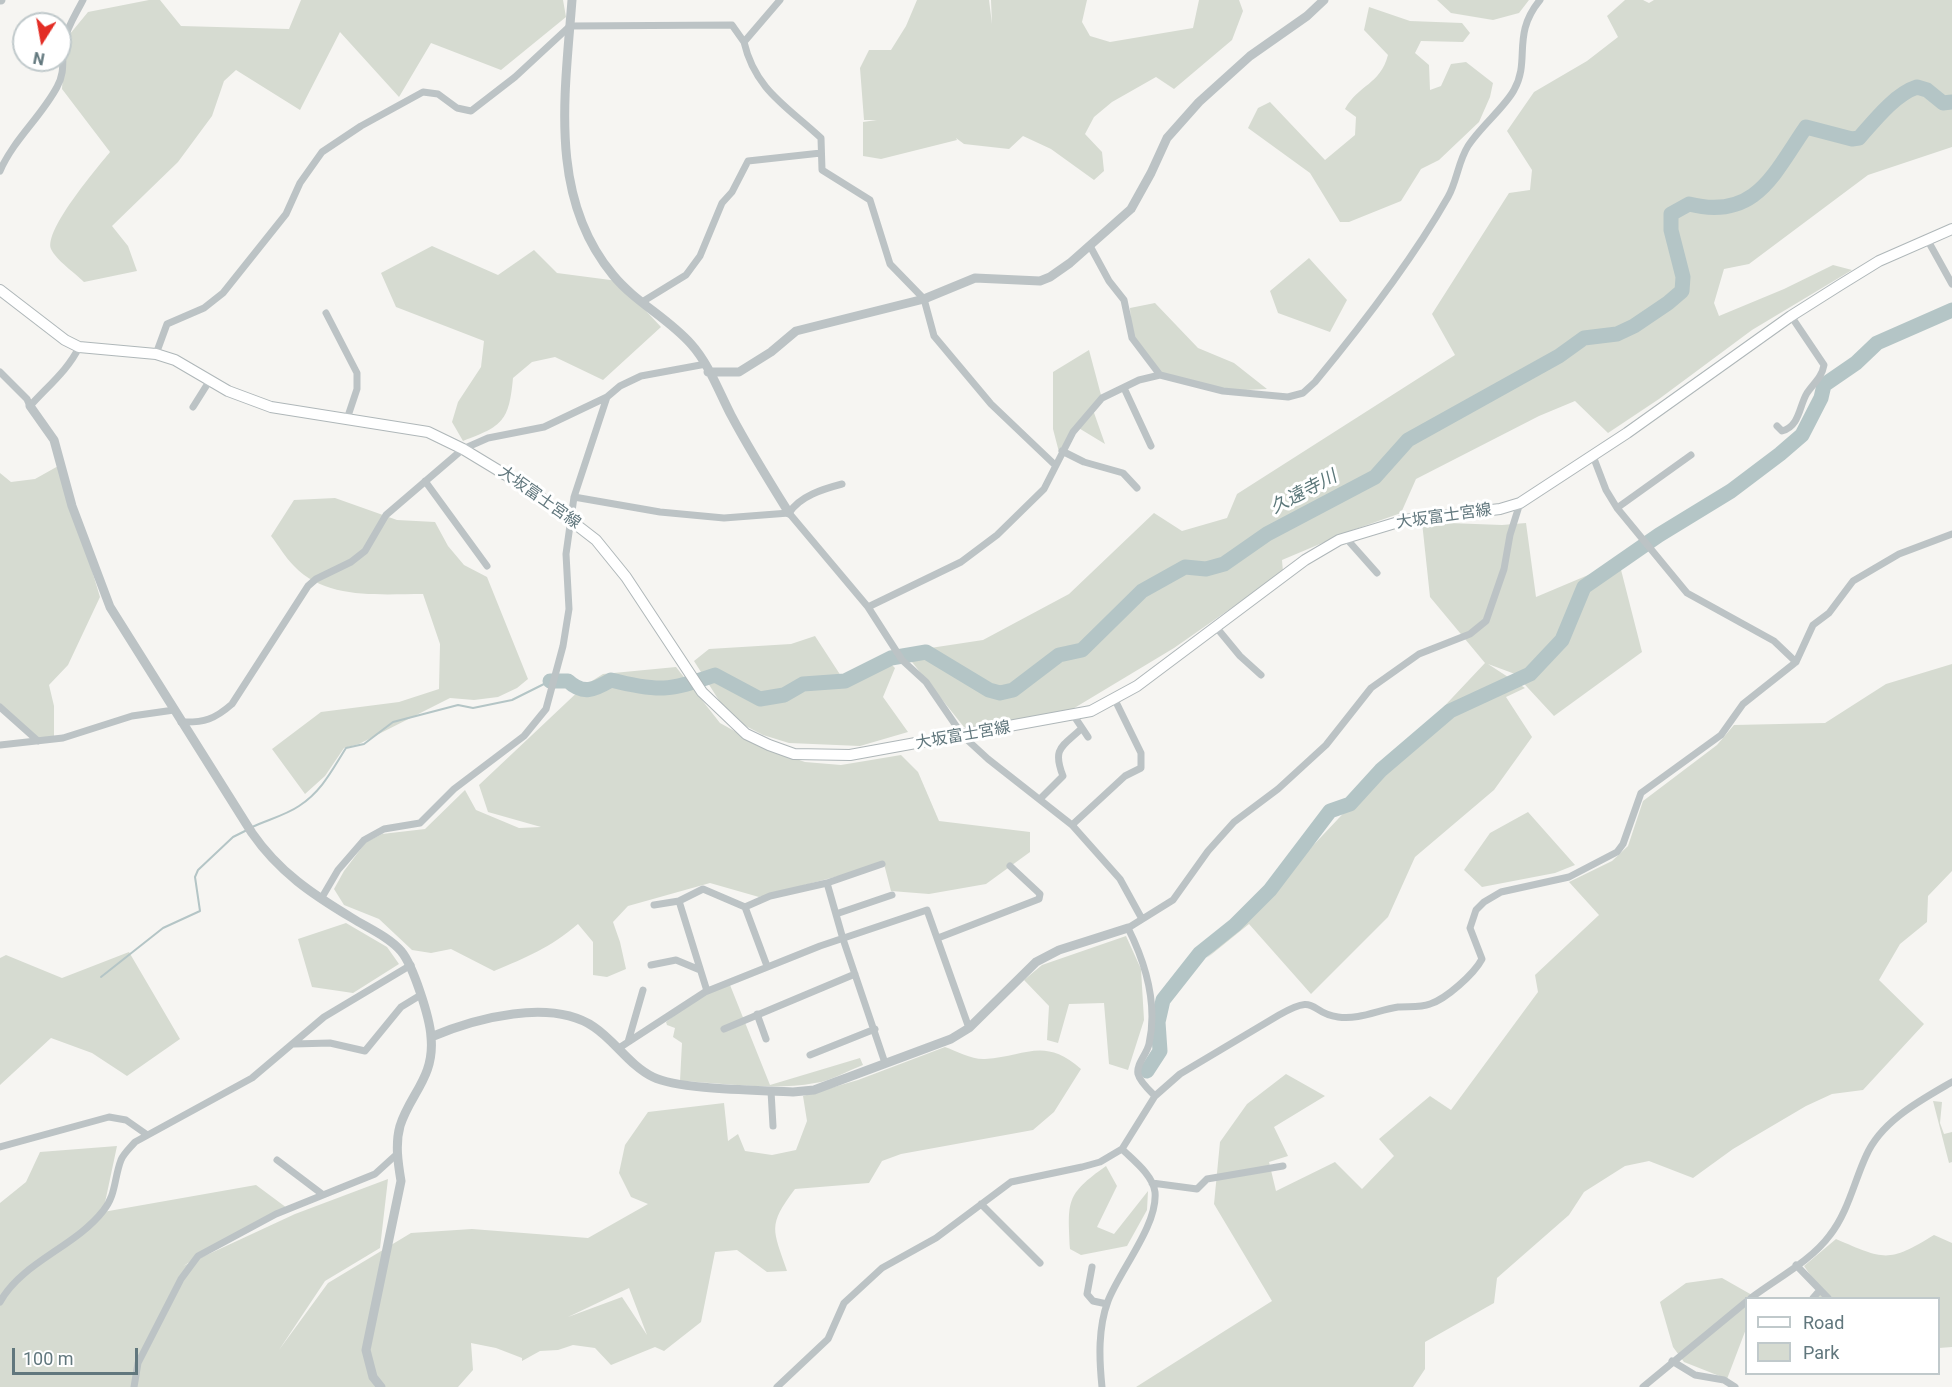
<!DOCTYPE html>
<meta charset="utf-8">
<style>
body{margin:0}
#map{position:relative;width:1952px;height:1387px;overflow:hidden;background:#f6f5f2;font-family:Roboto,sans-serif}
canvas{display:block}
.legend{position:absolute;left:1745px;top:1297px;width:195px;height:78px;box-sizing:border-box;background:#fff;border:2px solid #c0c9cb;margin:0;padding:8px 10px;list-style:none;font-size:18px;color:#61777d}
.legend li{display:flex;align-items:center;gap:12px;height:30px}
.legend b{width:30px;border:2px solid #c0c9cb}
.north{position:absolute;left:12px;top:12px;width:60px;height:60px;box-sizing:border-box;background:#fff;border:2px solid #c0c9cb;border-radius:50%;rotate:191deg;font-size:16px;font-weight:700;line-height:24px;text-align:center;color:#61777d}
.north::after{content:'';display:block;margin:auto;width:21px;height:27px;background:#e32d25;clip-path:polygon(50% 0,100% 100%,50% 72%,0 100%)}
.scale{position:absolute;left:12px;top:1348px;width:126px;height:27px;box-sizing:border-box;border:3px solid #61777d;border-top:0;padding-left:8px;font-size:18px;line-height:21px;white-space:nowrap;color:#61777d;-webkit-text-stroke:4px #fff;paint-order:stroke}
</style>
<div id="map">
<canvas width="1952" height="1387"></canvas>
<ul class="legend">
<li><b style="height:8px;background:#fff"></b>Road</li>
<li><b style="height:16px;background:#d6dbd1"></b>Park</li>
</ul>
<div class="north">N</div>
<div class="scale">100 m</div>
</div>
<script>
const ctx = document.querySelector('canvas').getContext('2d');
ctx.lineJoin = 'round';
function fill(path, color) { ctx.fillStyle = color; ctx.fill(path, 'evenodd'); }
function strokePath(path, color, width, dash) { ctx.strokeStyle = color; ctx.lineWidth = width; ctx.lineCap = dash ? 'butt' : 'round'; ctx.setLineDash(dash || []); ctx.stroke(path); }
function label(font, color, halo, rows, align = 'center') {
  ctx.font = font + ' Roboto,"Noto Sans JP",sans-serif'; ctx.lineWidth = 6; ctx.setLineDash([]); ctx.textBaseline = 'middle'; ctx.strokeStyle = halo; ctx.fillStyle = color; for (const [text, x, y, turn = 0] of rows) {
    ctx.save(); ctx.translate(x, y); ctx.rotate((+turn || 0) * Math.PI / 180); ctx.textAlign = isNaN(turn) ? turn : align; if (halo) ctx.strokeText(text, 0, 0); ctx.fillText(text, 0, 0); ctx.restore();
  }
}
const green = new Path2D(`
 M149,0H160L181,26L289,29L301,0H563L566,17L501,70L431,43L399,97L340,32L300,110L236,70L224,81L212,116L178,162L112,226L128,246L137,271L84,282C75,273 56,260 51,249C44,230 97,168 110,152L62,89L65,40L88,12Z
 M917,0H989L992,24L991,0H1087L1082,22L1090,36L1110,42L1193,28L1199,0H1239L1243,11L1232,40L1174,89L1156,77L1112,102L1094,117L1085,134L1102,152L1104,171L1094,180L1051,149L1023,136L1009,149L964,144L956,138L957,140L881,159L863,156V122L877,120H864L860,68L869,50H891L906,26Z
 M1437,0H1529L1519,13L1493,20L1451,13Z
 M1625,0H1643L1649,3L1654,0H1952V147L1868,175L1749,264L1724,269L1714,303L1719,316L1784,289L1833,265L1852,270L1752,330L1659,399L1608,433L1575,401L1539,416L1416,479L1401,513L1353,530L1282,560L1283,572L1174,648L1066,713L984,727H964L904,652L983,640L1069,594L1154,513L1182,531L1227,518L1237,494L1455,355L1432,314L1509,193L1530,190L1532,170L1507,131L1534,92L1587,61L1618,37L1607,16Z
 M1369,7L1410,21L1462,23L1470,33L1463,42L1421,41L1415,53L1429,65L1430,90L1441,86L1451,64L1466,62L1493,83L1490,97L1479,122L1439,160L1421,169L1401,201L1349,222H1340L1310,173L1248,128L1258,108L1270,102L1325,160L1355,135L1356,117L1345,109C1359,84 1380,85 1388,55L1364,30Z
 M432,246L498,275L534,250L557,273L618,281L661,327L603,380L555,357L532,362L513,378C509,421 503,426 463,441L452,422L458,402L481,367L484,341L396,307L381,273Z
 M1309,258L1347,300L1330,332L1278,313L1270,291Z
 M1155,303L1198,348L1234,363L1267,389L1223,391L1163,376L1132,338L1130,308Z
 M1089,350L1101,395L1092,407L1105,444L1077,427L1060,456L1053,429V372Z
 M60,465L100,597L68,665L49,685L54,706V739L38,741L0,707V473L11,482L35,479Z
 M335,498L397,520L435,522L448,546L464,565L487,577L528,679L517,688L498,697L474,700L450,698L359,744L344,748L325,776L305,794L272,749L321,712L399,702L439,689L440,644L423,594C380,594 326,600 294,566C285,557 279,546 271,536L294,500Z
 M1422,522L1502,525L1526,523L1536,597L1619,562L1642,652L1554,716L1515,674L1488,664L1525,688L1506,697L1532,737L1494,790L1415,857L1388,917L1311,994L1249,924L1207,958L1485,663L1430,597Z
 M815,636L841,676L882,655L895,668L883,697L908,732L860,746L789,743L763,735L740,723L720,702L694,661L709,649L791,644Z
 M1952,664V871L1928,896L1927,922L1900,944L1879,980L1924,1024L1863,1090L1832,1094L1806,1106L1733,1149L1693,1178L1649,1161L1625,1166L1584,1192L1569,1215L1497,1278L1494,1303L1425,1342V1369L1413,1387H1136L1272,1301L1214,1204L1220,1142L1247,1104L1286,1074L1325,1096L1274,1127L1288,1156L1269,1162L1276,1191L1335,1162L1362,1189L1394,1156L1379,1139L1430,1096L1451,1110L1538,992L1535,975L1599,915L1569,882L1612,861L1628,846L1643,801L1717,745L1734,725L1825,723L1886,684Z
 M676,667L720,723L765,748L805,762L841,765L901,755L918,772L939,821L1030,832V852L986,884L929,894L891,891L884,864L759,897L710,883L628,906L613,922L620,942L626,969L607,977L593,975V942L578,924C550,948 527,957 494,971L451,949L431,953L412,950L379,919L344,905L334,889L344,871L366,842L382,834L425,829L465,790L476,810L519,828L541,827L488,812L479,785L584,686L603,674Z
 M1528,812L1575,865L1555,873L1482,887L1464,870L1490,833Z
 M346,923L387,947L399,964L353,993L312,987L298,939Z
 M1126,936L1141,969L1144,1020L1128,1070L1109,1064L1104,1003L1069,1004L1058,1043L1047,1040L1049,1006L1024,980L1042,965Z
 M129,952L180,1039L127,1076L92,1053L51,1038L0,1085V958L6,955L62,978Z
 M730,985L770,1085L860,1058L863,1065C847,1071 831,1081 815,1083C772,1091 724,1083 680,1081L682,1043L673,1037L675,1028L667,1025L666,1022L701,994Z
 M945,1047C956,1051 973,1060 985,1059C1026,1057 1043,1036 1081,1069L1054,1112L1033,1130L901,1154L882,1161L869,1183L795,1189C767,1226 773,1229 787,1271L767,1272L737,1250L715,1252L701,1322L664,1351L655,1347L611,1365L595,1348L573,1345L558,1350L540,1351L522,1361V1358L496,1348L471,1343L473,1370L458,1387H0V1203L26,1182L40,1152L117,1146L103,1212L256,1185L287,1208L183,1266L295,1214L388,1179L380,1248L325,1281L279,1350L328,1283L411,1233L472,1229L588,1238L648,1204L631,1197L619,1173L625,1145L648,1112L724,1103L728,1141L738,1134L745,1151L772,1155L796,1150L807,1121L803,1096L858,1080ZM629,1288L647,1335L622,1297L568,1317Z
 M1933,1101L1942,1102L1940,1123L1944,1134L1952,1132V1162L1949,1163Z
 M1106,1166L1117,1186L1097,1227L1114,1234L1148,1191L1147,1210L1127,1246L1081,1255L1070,1249C1068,1201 1065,1195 1106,1166Z
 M1934,1235L1952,1243V1347L1939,1348L1938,1298H1816L1822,1292L1804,1266L1836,1239C1885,1260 1888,1263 1934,1235Z
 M1722,1278L1752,1295L1753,1298H1746V1329L1727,1379L1684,1362L1673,1347L1660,1302L1686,1283Z`);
const stream = new Path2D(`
 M252,827C267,820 286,815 299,806C322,791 332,770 346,748L364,744L393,722L458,705L473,708L512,700L550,681
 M101,977L163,928L200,911L195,877L198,870L233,837L247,830`);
const river = new Path2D(`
 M550,681H568C583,695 594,690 611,680C659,692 669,691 715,675L760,699L784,695L803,684L845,681L891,658L926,652L989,690L1000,693L1013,690L1059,655L1082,650L1142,591L1185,567L1206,569L1224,564L1267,534L1375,477L1408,440L1559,356L1584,338L1617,334L1634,326L1668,303L1682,291L1683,277L1671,230V214L1689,204C1756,221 1774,173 1806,127L1852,139L1859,138C1874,121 1895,94 1917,87L1927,90L1943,103L1952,102
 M1147,1071L1160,1051L1158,1022L1163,1000L1200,953L1235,925L1270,890L1330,811L1350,804L1381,770L1450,711L1530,674L1562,640L1584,587L1659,535L1731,491L1780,454L1802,435L1821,398L1824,385L1856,363L1877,343L1952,310`);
const minor = new Path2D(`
 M780,0L744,42C755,90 788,107 821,138L822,170L870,200L890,264L924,299L934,336L991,404L1055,465
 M0,171C14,139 41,117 57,87C66,71 61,59 64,42C67,27 76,14 83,0
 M1927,239L1952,284
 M1090,246L1109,281L1124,300L1132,338L1160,375
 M642,302L686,275L700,256L722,203L732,192L748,161L821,153
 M326,313L357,373V389L347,419
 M156,354L167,324L204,308L223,293L286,214L300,183L322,152L361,126L423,92L438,94L457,108L471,111L515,77L570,26L732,25L744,42
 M0,372L27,399L30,406C47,387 69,369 79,347
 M1124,388L1151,446
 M193,407L210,380
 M1777,426L1782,431C1800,426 1799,406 1807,393C1814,383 1822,377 1824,365L1791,316
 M1062,451L1084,462L1123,473L1137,488
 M1593,456L1606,490L1617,508L1687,593L1774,641L1796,662
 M425,481L487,566
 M574,497L660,512L724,518L789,513
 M1617,508L1691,455
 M789,513L868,607L902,660L926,682L963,736L988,759L1072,825L1120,879L1142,919
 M789,513C800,496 823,489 842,484
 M1345,537L1377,573
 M868,607L961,562L997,535L1044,489L1073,432L1102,398L1139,380L1160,375L1223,391L1288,397L1303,393L1315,382C1363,324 1411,262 1448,197C1457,181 1458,162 1468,146C1480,127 1505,107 1514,90C1531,60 1511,35 1540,0
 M1216,627L1240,656L1261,675
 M0,707L38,741
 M1074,716L1088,737
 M181,722C204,723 215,719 232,704L308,586L316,579L351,562L365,551L386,515L463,449L488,438L544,427L607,397L620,386L641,376L706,364
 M0,745L63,738L132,716L174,710
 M1040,799L1063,776C1052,748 1062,747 1081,729
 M1072,825L1125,776L1141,768V753L1115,700
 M827,883L843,939L885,1063
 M321,899L338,870L364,840L384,829L420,823L454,789L524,736L546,709L563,646L569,609L566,554L574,497L607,397
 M679,901L707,991
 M654,905L679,901L703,889L745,907L770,896L827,883L882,864
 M745,907L767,966
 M836,914L892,895
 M938,938L1039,899L1040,894L1010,866
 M651,965L676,960L700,970
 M757,1014L766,1039
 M724,1029L855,974
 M628,1042L643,990
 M294,1044L330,1043L365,1051L401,1007L419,996
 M619,1048L705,992L820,946L927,910L969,1028
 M810,1055L875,1029
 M771,1091L773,1126
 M1155,1096C1149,1090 1140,1082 1138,1074C1136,1064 1147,1054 1149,1044C1158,1004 1146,964 1128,928L1173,900L1208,851L1234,822L1278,789L1326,745L1371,688L1419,654L1470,634L1486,621L1504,569L1510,535L1520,503
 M0,1147L109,1117L126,1120L146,1134
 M277,1160L322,1194
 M1152,1183L1197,1189L1207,1179L1283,1166
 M981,1204L1040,1263
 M1796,1265L1828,1298
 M1092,1267L1087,1294L1093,1301L1107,1304
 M1751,1298C1776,1279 1811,1261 1830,1235C1848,1212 1854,1182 1866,1156C1881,1121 1921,1100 1952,1082
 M1813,1298L1820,1290
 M0,1302C22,1262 75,1247 103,1211C116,1196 114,1178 121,1160C124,1153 131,1147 135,1142L252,1078L324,1017L411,965
 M1672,1361L1695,1375L1724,1380L1735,1387
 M134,1387L138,1363L181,1279L198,1256L276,1214L375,1174L397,1154
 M777,1387L828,1339L844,1303L882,1268L936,1238L1011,1182L1082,1167L1100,1162L1122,1149L1155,1096L1180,1074L1279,1015C1319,992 1308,1013 1338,1017C1359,1020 1378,1010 1398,1007C1408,1006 1420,1008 1430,1004C1446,999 1474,974 1482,959L1470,928L1476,910L1484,902L1501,892L1569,877L1617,852L1623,844L1641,793L1721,735L1743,704L1796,662L1813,625L1829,613L1853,581L1899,554L1952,534
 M1102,1387C1099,1358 1098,1328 1108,1301C1120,1270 1158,1225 1155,1192C1153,1175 1133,1160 1122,1149
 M1643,1387L1746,1302`);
const tertiary = new Path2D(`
 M0,0H1
 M572,0C565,94 548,197 613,275C635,302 668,318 691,344C709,364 719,392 731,415C749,449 769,481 789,513
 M708,372H739L771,352L796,331L924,299L975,278L1040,281L1050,277L1070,263L1131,209L1151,173L1167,138L1199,102L1250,56L1307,16L1324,0
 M30,406L54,440L72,506L110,607L252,833C279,872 312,894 352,918C368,928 389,937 401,951C413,965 430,1018 431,1037C435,1077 410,1094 400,1126C395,1144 398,1163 401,1181L366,1350L373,1377L381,1387
 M431,1037C476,1018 551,998 594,1027C615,1041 630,1066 653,1077C679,1090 760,1090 793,1092L814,1090L951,1039L969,1028L1036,962L1059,950L1128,928`);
const secondary = new Path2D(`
 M0,290L65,340L79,347L156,354L175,360L228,391L271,407L428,432L463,449L534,492L596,540L626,577L702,692L746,734L769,745L794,754L850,755L1091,711L1137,686L1305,560L1339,540L1405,520L1500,509L1520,503L1627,433L1791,316L1840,285L1879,261L1952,229`);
const streetNames = [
 ["大坂富士宮線",539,498,35],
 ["大坂富士宮線",1444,517,-8],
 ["大坂富士宮線",963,736,-10]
];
const waterNames = [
 ["久遠寺川",1304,493,-28]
];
fill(green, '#d6dbd1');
strokePath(stream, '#b4c5c6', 2);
strokePath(river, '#b4c5c6', 15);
strokePath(secondary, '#afb7b9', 12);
strokePath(minor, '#bcc3c5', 7);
strokePath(tertiary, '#bcc3c5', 9);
strokePath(secondary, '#fff', 10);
label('16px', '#61777d', '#fff', streetNames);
label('italic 18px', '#5b7779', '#fff', waterNames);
</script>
